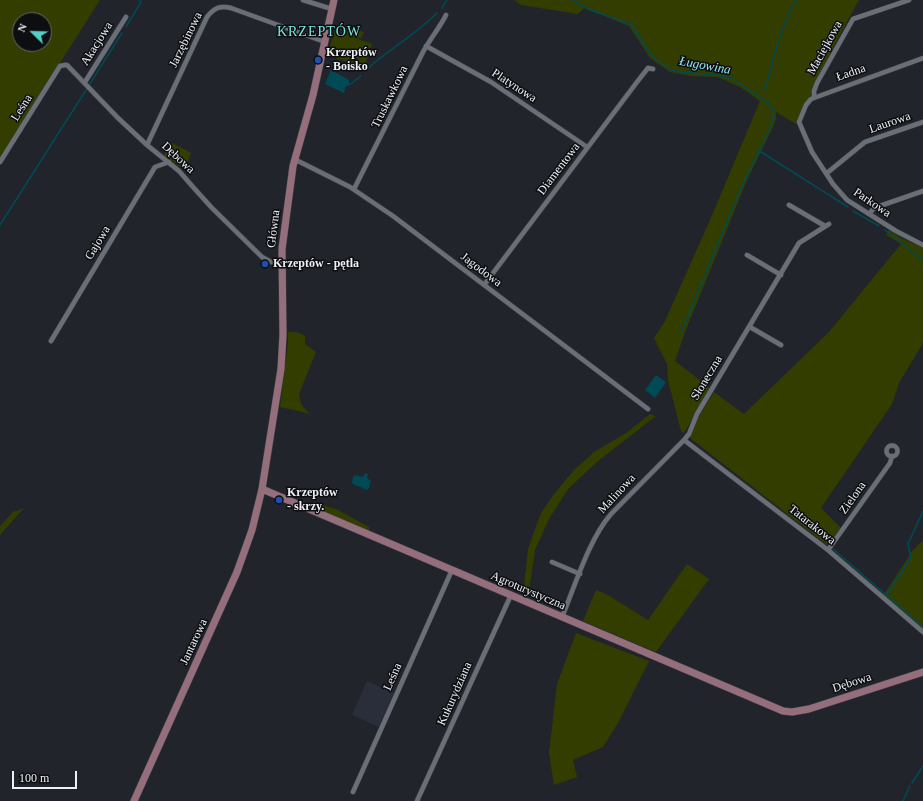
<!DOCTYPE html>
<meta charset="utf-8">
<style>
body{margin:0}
#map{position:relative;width:923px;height:801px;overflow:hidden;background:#22242b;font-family:Georgia,serif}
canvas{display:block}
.north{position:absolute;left:12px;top:12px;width:40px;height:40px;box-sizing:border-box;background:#0c0e11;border:1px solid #66686c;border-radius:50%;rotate:293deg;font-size:11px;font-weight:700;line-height:16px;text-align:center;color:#eef0f5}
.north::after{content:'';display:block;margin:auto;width:14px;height:18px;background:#55cec5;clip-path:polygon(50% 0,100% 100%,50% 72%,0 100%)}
.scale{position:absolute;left:12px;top:771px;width:65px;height:18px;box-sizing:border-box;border:2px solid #eef0f5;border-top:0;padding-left:5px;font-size:12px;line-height:14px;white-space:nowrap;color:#eef0f5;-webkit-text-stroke:3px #0c0e11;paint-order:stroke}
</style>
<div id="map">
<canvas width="923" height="801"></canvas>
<div class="north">N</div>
<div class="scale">100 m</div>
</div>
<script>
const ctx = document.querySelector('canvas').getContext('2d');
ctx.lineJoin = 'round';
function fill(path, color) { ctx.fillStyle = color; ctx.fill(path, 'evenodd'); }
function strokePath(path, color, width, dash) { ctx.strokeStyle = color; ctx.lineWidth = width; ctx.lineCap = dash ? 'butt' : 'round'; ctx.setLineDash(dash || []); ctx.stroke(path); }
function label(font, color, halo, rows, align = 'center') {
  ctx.font = font + ' Georgia,serif'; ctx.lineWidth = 3; ctx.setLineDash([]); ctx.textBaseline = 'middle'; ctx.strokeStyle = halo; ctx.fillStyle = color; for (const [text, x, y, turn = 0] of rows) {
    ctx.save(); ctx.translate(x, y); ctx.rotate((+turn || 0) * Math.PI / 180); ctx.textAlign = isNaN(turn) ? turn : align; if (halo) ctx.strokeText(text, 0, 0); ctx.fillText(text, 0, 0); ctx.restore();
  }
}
const built = new Path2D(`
 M367,681L394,693L379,727L352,715Z`);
const green = new Path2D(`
 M0,0H100L0,158ZM20,20H44V44H20Z
 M514,0H859C841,31 825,63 810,96C805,106 799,113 796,124L776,112V118L774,125L747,180L685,332L675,361L710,388L684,433L681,431L668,380L667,364L654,338L665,321L710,220L760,101L742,88L718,77L691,76L670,72L650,58L629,26L584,8L578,14L521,5Z
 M347,27L364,32L361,39L345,34Z
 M335,31L372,44L364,68L327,55Z
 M172,143L191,153L185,170L164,155Z
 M889,230L903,239L923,248V343L899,383L892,404L821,508L841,528L827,545L689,437L695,423L714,392L744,414L829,332L901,244L886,235Z
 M288,332C294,332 300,332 305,336V344L316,352L299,394C300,404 303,408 311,414L280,407L288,343Z
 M650,414L656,416L598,461L568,489L549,519L535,550L528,597L523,595L528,549L541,513L554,494L574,470L594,452L626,433Z
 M314,502L338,510L369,527V531L312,507Z
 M24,508L0,535V526L13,512Z
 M923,540V631L883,596L913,550Z
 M687,564L709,579L656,652L583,621L596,590L606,594L648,620Z
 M576,633L649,661L618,723L603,747L573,760L577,777L554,785L549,753L557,684Z`);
const water = new Path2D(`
 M331,70L349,80V85L346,86L344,93L325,84Z
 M656,375L666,382L655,398L645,390Z
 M366,473L368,474L367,478L371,481L369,488L367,490L353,484L352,481L354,475L362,477Z`);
const stream = new Path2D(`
 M573,0L588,9L632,25L645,46L654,58L670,69L680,72L716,75L733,79L766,101L772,108L774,115L771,126L739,193L681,333
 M442,8L447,0
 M126,27L141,2L139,0
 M365,71C387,50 416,35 437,13
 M89,85L122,33
 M349,85L361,76
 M765,90C773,60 781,27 796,0
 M758,150L848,207
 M853,211L879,226
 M0,225L86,90
 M885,230L923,260
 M833,549L923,627
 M886,596L911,558L908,544L923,511
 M912,783L923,766
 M903,801L910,786`);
const street = new Path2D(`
 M303,0L332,9
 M426,46L491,82L587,147
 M923,58L811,99L806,105L799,122L812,152L833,184L847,200L896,231L923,245
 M85,82L126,17
 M814,97V91L817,83L853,19L909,0
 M147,145L207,17C214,8 220,5 231,8L325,42
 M294,159L350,187L393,216L648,409
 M0,162L60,66L65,65H67L118,118L147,145L179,171L193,187L212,208L262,257L271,262L281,261
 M827,173L865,142L923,122
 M354,189L422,54C429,40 439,29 446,15
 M789,205L825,226
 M869,214L874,208L923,191
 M747,255L781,275
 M484,285L637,82L648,68L653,69
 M750,327L781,345
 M51,341L155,167L169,162
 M684,440L828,550L923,632
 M886.5 451a5.5 5.5 0 1 1 11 0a5.5 5.5 0 1 1-11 0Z
 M828,550L890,463L892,456
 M552,562L580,574
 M562,617C575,586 589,539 611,514L684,440L689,434L697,414L799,243L829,224
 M353,792L452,570
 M417,801L511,595`);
const secondary = new Path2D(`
 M262,489L783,711L792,712L809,709L923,672
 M134,801L237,572L252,530L262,489L281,369L283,335L282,249L293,166L313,95L334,0`);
const markers = [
 [318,60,4,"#1a4fb4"],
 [265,264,4,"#1a4fb4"],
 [279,500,4,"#1a4fb4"]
];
const streetNames = [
 ["Jarzębinowa",186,40,-64],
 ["Akacjowa",97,44,-58],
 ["Maciejkowa",825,48,-61],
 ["Ładna",851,73,-19],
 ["Platynowa",514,86,33],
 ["Truskawkowa",390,97,-64],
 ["Leśna",22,108,-58],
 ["Laurowa",890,123,-19],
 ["Dębowa",178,158,43],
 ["Diamentowa",559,169,-53],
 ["Parkowa",872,203,34],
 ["Główna",274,229,-83],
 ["Gajowa",98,243,-59],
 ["Jagodowa",481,270,37],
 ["Słoneczna",707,378,-59],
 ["Malinowa",617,494,-47],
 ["Zielona",853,498,-55],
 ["Tatarakowa",812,525,38],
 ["Agroturystyczna",528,591,23],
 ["Jantarowa",194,642,-65],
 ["Leśna",393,677,-66],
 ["Dębowa",852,683,-18],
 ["Kukurydziana",455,694,-66]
];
const poiNames = [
 ["Krzeptów",326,53],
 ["- Boisko",326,67],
 ["Krzeptów - pętla",273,264],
 ["Krzeptów",287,493],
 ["- skrzy.",287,507]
];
const waterNames = [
 ["Ługowina",705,66,10]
];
const quarterNames = [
 ["KRZEPTÓW",319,32]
];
fill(built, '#292e3a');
fill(green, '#333d00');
fill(water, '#004a56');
strokePath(stream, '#004a56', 1.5);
strokePath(street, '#3d4046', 5.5);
strokePath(secondary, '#3d4046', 8);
strokePath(street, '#6a6e76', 4.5);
strokePath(secondary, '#946e7b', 7);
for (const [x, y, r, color] of markers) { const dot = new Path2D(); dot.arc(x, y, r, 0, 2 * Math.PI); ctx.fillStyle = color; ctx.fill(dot); strokePath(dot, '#0c0e11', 1.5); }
label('12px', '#eef0f5', '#0c0e11', streetNames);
label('bold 12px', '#eef0f5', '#0c0e11', poiNames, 'left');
label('italic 13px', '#93e6f9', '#0c0e11', waterNames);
ctx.letterSpacing = '1px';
label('14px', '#7de7df', '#0c0e11', quarterNames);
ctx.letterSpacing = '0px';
</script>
